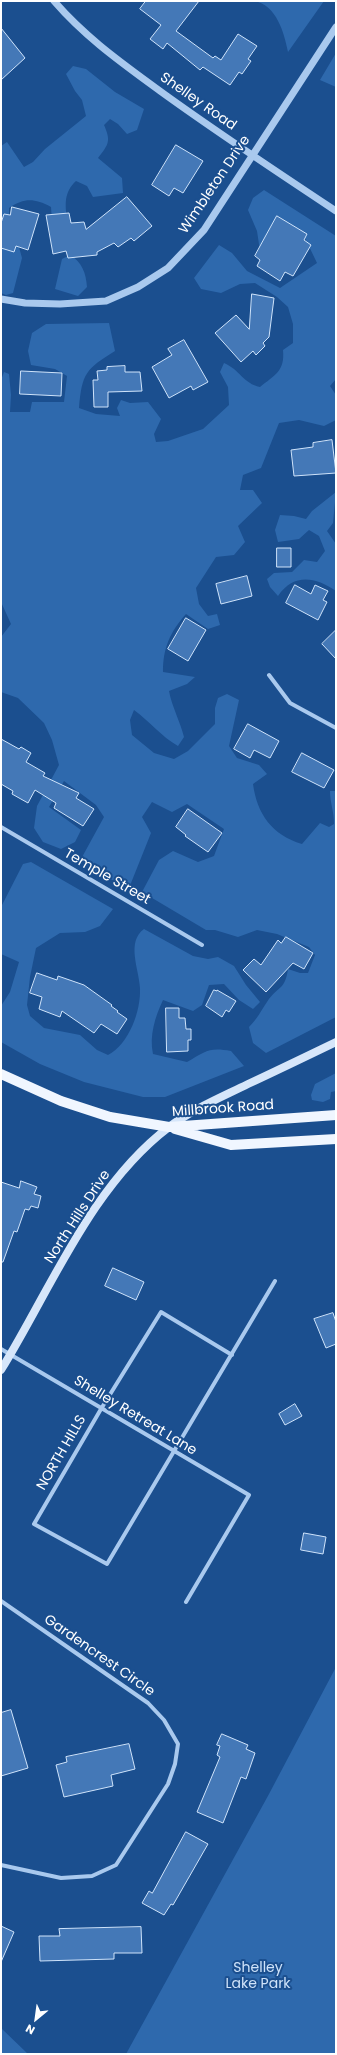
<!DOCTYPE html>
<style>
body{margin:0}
#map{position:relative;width:337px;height:2055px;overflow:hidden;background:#1b4f8f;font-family:Poppins,sans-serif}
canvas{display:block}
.frame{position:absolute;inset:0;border:2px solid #fff;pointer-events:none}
.north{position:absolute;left:16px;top:1999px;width:40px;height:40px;-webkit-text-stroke:3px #1b4f8f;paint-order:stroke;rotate:209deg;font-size:11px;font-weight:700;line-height:16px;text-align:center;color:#fff}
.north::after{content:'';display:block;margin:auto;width:14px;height:18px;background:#fff;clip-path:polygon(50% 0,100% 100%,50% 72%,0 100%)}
</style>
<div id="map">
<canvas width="337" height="2055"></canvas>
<div class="frame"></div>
<div class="north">N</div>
</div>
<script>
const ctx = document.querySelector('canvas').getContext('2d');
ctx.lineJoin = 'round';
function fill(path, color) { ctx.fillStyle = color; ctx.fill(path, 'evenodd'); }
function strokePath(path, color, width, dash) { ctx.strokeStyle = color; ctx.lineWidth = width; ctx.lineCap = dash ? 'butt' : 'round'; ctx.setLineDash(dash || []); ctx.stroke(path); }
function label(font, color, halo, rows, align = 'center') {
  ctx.font = font + ' Poppins,sans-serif'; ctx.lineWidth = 4; ctx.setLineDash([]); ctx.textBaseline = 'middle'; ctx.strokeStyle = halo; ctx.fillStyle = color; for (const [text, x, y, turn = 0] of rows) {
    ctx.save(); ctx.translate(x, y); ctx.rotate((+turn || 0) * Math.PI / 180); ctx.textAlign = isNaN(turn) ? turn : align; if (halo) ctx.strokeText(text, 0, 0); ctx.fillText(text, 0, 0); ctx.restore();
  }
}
const green = new Path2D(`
 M254,1H324L288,52C284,33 277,5 254,1Z
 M336,53V87L320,80Z
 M73,66L86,69L115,92L144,109L137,130L127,134L118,124L110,119L104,125C111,141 109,144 98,158L122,178L123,193L93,197L87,186L76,181C64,192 65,204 67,219L52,222L51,207C34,198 24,198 9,208V226L16,236L22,258L13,293L6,295L1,293V146L7,142L24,167L33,162L45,149L86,116L82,100L75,91L66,74Z
 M264,190L336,236V379L330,386L336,395V420L324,426L299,420L279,423L261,468L243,475L240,490H253L262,503L238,526L245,542L234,555L216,557L196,588L199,604L208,616L217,614L220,625L208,629L186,614C170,632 163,648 163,672L195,677L187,684L169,691C172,707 180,721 184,737L178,746C162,737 149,721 134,710L130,720L132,735L154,753L174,759L188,751L215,724V708L218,698L227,694L239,700L229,746L237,758L259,765L267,774L253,784C257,814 272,835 302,844L320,823L329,827L334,824C334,811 330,803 330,791H336V1017L266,1053L253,1043L249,1027C257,1019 261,1011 267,1002C277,986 285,991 288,969L300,973H308L315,955L309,947L277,934L257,930L238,937L215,930H206L142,892L159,860L173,851L198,862L214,856L224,829L187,804L172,812L152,802L142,817L151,833L129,888L93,871L81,859L104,817L96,805L64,781L49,807L81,830L75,842L61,849L43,842L34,828L37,806L59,765L52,740L44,723L18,698L1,692V637L11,624L1,602V380L4,372L9,374L11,395L10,412H30L32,402H64L67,376L55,369L31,365L28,351L32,333L46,324L109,323L115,351C86,369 82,373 79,408L96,414L120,416L117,408L121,400L130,403L148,402L161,419L154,434L156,442L168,441L203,429L229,405L228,387L220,372L224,363C239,369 244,384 260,387C275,375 285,371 283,350L293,343V324L288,307L277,297L255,283L240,284L221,293L201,289L194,278L219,245L232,253L247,271L280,288L317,263L304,236L260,251L257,231L248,210L253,198Z
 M70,255C82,262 86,273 87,287L78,296L55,289L62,259Z
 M336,492L333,523L327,531L336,544V591C315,577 294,573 278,596L270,587L267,579L274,573L292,572L304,560L317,562L325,551L319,536L309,530L299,539L278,542L275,530L280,515L294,516L306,519L312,511Z
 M31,862L113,909L100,926L85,932L60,933L36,948L30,977L27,1005L30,1016L44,1028L80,1035L97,1050L108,1055C129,1044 141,1011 140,988C139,969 126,942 144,929L193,956L208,959L218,957L234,966L246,985L260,1002L253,1009L239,1000L224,984L209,985L202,1005L193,1011L163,1000C155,1017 149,1036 153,1054L187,1062C206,1051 209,1047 231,1051L244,1066L165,1097H143L84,1082L40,1064L1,1042V1006L10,992L19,962L1,954V907L23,864Z
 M336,1073V1091L331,1092L330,1099L323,1102L312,1100L311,1095L315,1084Z
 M336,1667V2054H126L269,1794Z
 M1,2028L28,2054H1Z`);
const building = new Path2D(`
 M146,1H199L176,31L213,58L215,56L221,60L238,34L257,46L248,59L251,61L242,74L239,72L230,85L203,67L200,70L167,43L163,49L150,39L161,25L140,9Z
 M1,28L25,58L1,80Z
 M176,145L203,161L183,193L174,188L169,196L152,185Z
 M127,197L152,226L134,241L131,238L118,247L114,243L97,252V255L68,258L66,251L53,254L46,215L69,213L71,223L84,222L86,229Z
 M12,207L39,214L28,250L16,246L14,252L1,248V223L4,214L10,215Z
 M277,216L307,234L304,240L311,245L293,276L285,272L280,281L257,266L260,260L255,256Z
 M252,294L274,298L269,337L263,343L265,346L256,355L253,351L241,362L215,333L236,315L249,329Z
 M184,340L208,382L193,390L191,386L169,398L152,367L172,355L168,349Z
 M125,366V372H140L142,391L108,392V407H94L93,380H98L97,371L107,370V367Z
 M21,371L62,373L61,396L20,394Z
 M332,440L336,473L294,476L291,450L313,447V443Z
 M277,548H291V567H277Z
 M247,576L252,596L221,604L216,584Z
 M295,585L311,594L315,585L328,591L323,600L327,602L318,620L286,603Z
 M186,618L206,630L188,661L168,649Z
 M336,630V659L322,644Z
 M248,724L279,741L270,758L254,750L250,758L234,749Z
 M1,739L19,749L21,747L31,753L26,762L45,773L43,776L79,793L76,798L94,809L83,826L54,808L56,803L35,790L28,803L12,794L13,791L1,784Z
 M302,753L334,770L324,788L292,772Z
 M188,809L222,833L208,852L185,836L186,835L176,827Z
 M286,937L313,953L304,969L293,963L266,992L243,970L254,959L261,965L278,940L281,943Z
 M37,973L57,980L58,976L84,985L112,1005L111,1006L118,1011L117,1012L127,1019L117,1034L101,1024L94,1033L62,1011L60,1017L39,1009L42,997L30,993Z
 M214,990L217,991V990L236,1001L229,1012L226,1010L222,1017L206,1006Z
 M166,1008H179V1018H185L186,1029H191V1040H188V1051L167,1052Z
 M21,1181L37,1187L34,1194L41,1196L38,1208L31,1206L29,1210L25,1209L17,1232L14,1231L3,1262H1V1182L19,1188Z
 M113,1268L144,1282L136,1300L105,1286Z
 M333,1313L336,1322V1344L326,1348L314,1319Z
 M295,1404L302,1416L285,1425L279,1414Z
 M304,1533L326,1537L323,1554L301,1550Z
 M11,1710L28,1768L1,1776V1713Z
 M222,1734L248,1745L246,1749L255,1753L246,1779L241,1777L223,1823L197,1812L220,1757L217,1755L220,1746L217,1745Z
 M129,1744L135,1769L111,1775L113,1786L64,1797L56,1765L67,1762L66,1757Z
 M186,1832L208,1844L173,1905L171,1904L164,1915L142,1903L149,1891L152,1893Z
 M1,1926L14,1932L1,1962Z
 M141,1927L142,1953H114V1959L40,1961L39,1936H60L59,1929Z`);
const minor = new Path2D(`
 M269,675L290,703L336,728
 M1,827L202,945
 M1,1349L249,1495L186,1602
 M232,1355L161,1312L101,1409L34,1524L107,1564L275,1281
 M1,1601L148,1703L164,1720L178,1744L175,1764L168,1784L116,1865L92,1876L61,1878L1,1865`);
const tertiary = new Path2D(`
 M54,1C86,38 122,63 160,91C218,133 277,172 336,211
 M1,299L25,303L60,304L106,301L138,287L168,268L204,230L336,27`);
const secondary = new Path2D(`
 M1,1370C51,1289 91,1186 169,1127C193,1109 222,1097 248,1084C278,1070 307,1056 336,1042`);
const primary = new Path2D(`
 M1,1074L61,1101L110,1117L169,1127L336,1115
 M175,1129L231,1145L336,1139`);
const streetNames = [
 ["Shelley Road",198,102,35],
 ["Wimbleton Drive",215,185,-56],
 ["Temple Street",107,877,30],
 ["Millbrook Road",223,1109,-4],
 ["North Hills Drive",78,1217,-57],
 ["Shelley Retreat Lane",135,1416,31],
 ["NORTH HILLS",62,1453,-60],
 ["Gardencrest Circle",99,1656,35]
];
const parkNames = [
 ["Shelley",258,1968],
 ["Lake Park",258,1984]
];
fill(green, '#2e69ad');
fill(building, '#4478b7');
strokePath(building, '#cfe3fa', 1);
strokePath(minor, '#a9c9ee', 4);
strokePath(tertiary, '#a9c9ee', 7);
strokePath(secondary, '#d6e6fa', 8);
strokePath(primary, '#f0f6ff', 10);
label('14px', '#fff', '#1b4f8f', streetNames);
label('14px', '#cfe3fa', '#1b4f8f', parkNames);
</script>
